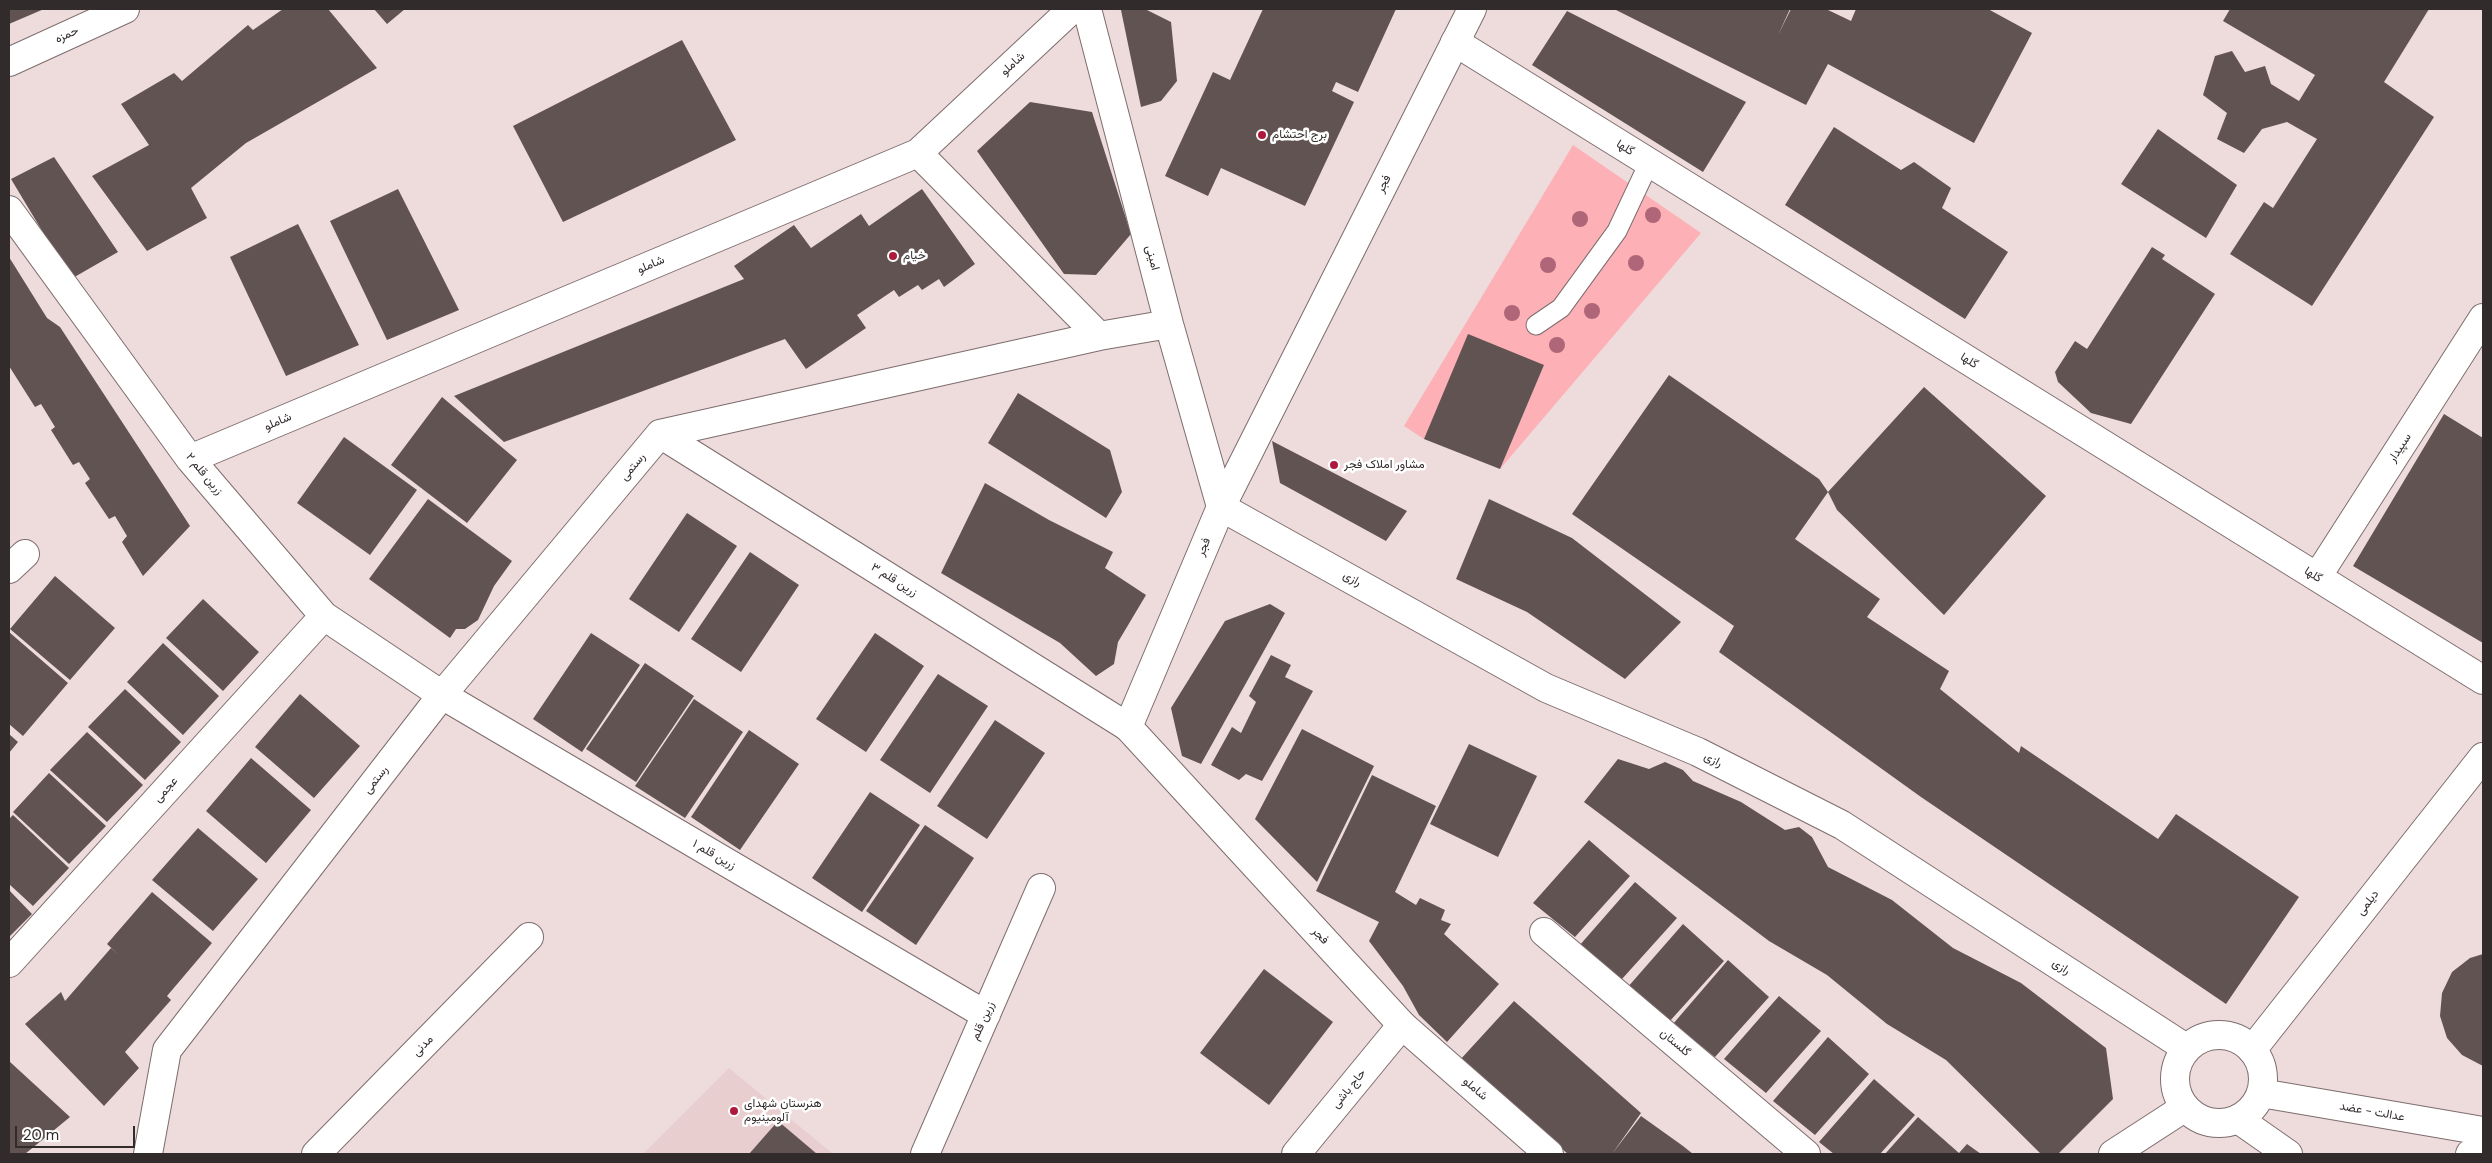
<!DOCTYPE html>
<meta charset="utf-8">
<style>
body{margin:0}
#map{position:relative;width:2492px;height:1163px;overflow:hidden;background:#eedbdc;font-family:"DM Sans",sans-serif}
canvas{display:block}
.frame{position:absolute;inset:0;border:10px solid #322b2b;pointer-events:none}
.scale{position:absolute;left:15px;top:1126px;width:120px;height:22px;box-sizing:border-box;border:2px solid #322b2b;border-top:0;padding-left:6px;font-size:15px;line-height:18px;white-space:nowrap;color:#322b2b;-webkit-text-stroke:4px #fff;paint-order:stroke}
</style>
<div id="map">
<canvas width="2492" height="1163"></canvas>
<div class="frame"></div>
<div class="scale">20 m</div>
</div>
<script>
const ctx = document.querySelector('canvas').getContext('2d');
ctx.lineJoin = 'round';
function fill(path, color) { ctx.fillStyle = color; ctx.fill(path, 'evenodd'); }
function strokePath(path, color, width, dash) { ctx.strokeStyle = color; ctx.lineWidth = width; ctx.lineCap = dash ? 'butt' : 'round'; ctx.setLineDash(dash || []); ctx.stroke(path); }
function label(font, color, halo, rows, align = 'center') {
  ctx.font = font + ' "DM Sans",Vazirmatn,sans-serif'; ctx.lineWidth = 5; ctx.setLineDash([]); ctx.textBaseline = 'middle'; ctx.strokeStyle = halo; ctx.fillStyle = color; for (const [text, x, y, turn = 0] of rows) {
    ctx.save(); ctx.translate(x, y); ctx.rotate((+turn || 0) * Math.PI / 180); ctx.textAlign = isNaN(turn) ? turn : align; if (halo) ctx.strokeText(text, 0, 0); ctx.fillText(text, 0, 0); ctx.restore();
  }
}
const built = new Path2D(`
 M729,1068L833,1154H643Z`);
const green = new Path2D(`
 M1573,145L1701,233L1500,469L1544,365L1424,439L1404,426Z`);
const building = new Path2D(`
 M9,9H44L9,24Z
 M283,9H328L377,68L246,143L191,188L207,218L147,251L92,176L149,145L121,104L174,73L182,81L248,25L253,30Z
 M374,9H405L387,24Z
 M1145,9L1171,22L1177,81L1161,101L1141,107L1121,10Z
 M1263,9H1396L1358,92L1336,82L1332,91L1354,102L1305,206L1221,168L1208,196L1165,176L1213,72L1230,80Z
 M1614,9H1790L1778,35L1791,9H1826L1851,21L1856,9H1988L2032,33L1974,143L1828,64L1806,105Z
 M2230,9H2429L2384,82L2434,117L2312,306L2230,254L2264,202L2273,208L2317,139L2287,122L2262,129L2244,153L2217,139L2227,113L2203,95L2215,56L2232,51L2245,72L2265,66L2271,84L2299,101L2315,75L2223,21Z
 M1567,11L1746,102L1703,172L1532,65Z
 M682,40L736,140L563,222L513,126Z
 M1030,102L1092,112L1131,234L1096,275L1064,274L977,151Z
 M1834,127L1901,170L1914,162L1951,188L1942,208L2008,252L1965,319L1785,205Z
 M2158,129L2237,185L2206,238L2121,184Z
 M54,157L118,252L71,279L11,179Z
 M398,189L459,310L387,340L330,221Z
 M922,189L975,264L944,287L939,279L922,290L918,285L899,297L894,290L857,315L866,328L806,369L785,339L504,442L454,396L744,279L734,266L794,225L811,248L861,214L869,226Z
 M298,224L359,345L286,376L230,257Z
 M2152,247L2165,255L2162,259L2215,294L2131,424L2091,413L2058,382L2055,372L2075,341L2087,349Z
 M9,257L47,318L60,327L190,526L143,576L122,542L127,536L115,516L109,519L85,483L90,479L79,462L73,465L51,430L55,427L41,404L35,407L9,366Z
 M1468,334L1544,365L1500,469L1424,439Z
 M1669,375L1819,479L1828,492L1795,539L1880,599L1867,617L1949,671L1940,689L2019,753L2021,746L2158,839L2176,814L2299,897L2226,1004L1921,797L1719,652L1734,626L1572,514Z
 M1924,387L2046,496L1944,615L1837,510L1828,492Z
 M1018,393L1110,450L1122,492L1106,518L988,443Z
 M442,397L517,460L467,523L391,465Z
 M2444,414L2483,438V643L2353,566Z
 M344,437L417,490L370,555L297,503Z
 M1272,441L1407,511L1386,541L1280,483Z
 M985,483L1049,520L1113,552L1105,568L1146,595L1118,642L1114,664L1096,676L1060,643L941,573Z
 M428,499L512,561L494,586L478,620L465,629H456L450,638L369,579Z
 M1489,499L1572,538L1681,622L1625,679L1527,612L1456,579Z
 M687,513L737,546L679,632L629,599Z
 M750,552L799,585L741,672L691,639Z
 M55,576L115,628L70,680L10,629Z
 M203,599L259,652L223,691L166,638Z
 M1270,604L1285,613L1201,764L1182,756L1171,708L1225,621Z
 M9,632L68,683L23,736L9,724Z
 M591,633L640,665L582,752L533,719Z
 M875,633L924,666L866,752L816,719Z
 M163,643L219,696L183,735L127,682Z
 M1271,655L1291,665L1285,677L1313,691L1262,781L1246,774L1239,780L1211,765L1232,727L1241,733L1256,702L1249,696Z
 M645,663L694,696L636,782L586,749Z
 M938,674L988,706L930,793L880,760Z
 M125,689L181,742L145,780L88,727Z
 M300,694L360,746L314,798L255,747Z
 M694,699L743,732L685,818L635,786Z
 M995,720L1045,753L987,839L937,806Z
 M1302,729L1374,766L1317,882L1255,819Z
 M749,730L799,764L740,850L691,817Z
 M87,732L143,785L107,822L50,770Z
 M9,734L18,742L9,753Z
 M1469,744L1537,776L1498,857L1430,824Z
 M251,758L311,810L266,863L206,811Z
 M1618,759L1649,769L1665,762L1683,770L1693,781L1741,802L1785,830L1799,827L1812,837L1828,867L1892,900L1953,948L2021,983L2106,1048L2113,1099L2058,1154H2041L1946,1060L1887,1024L1827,975L1769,941L1584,802Z
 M49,773L106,826L69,864L13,812Z
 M1372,775L1436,806L1395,892L1416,905L1420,898L1445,910L1441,920L1451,924L1444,934L1499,984L1447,1042L1419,1015L1403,986L1369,941L1379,922L1316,891Z
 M870,792L920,825L862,912L812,878Z
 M13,815L69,868L33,906L9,884V819Z
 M925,825L974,858L916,945L866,911Z
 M198,828L258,879L213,931L152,880Z
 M1589,840L1630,876L1575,937L1533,903Z
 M1635,882L1677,918L1622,979L1579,946Z
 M9,890L32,914L9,937Z
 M152,892L212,943L167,996L171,1000L125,1052L139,1068L104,1106L25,1024L61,992L65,1001L111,948L120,956L107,944Z
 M1683,924L1724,961L1669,1022L1627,988Z
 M2483,954V1066L2462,1055L2447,1038L2440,1016L2442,993L2452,972L2470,958Z
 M1728,960L1769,997L1715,1057L1673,1024Z
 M1264,969L1333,1022L1269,1105L1200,1053Z
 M1779,996L1821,1031L1766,1093L1724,1059Z
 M1514,1001L1641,1113L1612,1154H1568L1459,1061Z
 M1828,1037L1869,1074L1815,1135L1773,1101Z
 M9,1061L70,1117L25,1154H9Z
 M1874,1079L1915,1115L1880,1154H1834L1819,1142Z
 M1641,1116L1683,1146L1693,1154H1612Z
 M1918,1117L1959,1153L1967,1144L1981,1154H1885Z
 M778,1121L817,1154H749Z`);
const lane = new Path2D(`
 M1536,325L1561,308L1617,231L1649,163`);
const street = new Path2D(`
 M1087,9L1169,324L1221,507L1546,688L1698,752L1842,825L2186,1048
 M1455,42L2483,680
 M9,62L125,9
 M918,153L1099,336
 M9,210L190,459L324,616L442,695L986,1015
 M660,434L1128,727
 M660,434L1099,336L1169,324
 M190,459L918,153L1072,9
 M9,569L25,554
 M2317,577L2483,318
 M1544,932L1806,1154
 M9,963L324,616
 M1402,1025L1549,1154
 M2252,1050L2483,757
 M2238,1119L2288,1154
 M148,1154L167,1050L442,695L660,434
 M316,1154L529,937
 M925,1154L1041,888
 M2470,1154L2483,1150`);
const secondary = new Path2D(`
 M2175 1079a44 44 0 1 1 88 0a44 44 0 1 1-88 0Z
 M2261,1093L2483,1131
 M1296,1154L1402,1025L1128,727L1221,507L1472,9
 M2113,1154L2184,1108`);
const trees = [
 [1653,215],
 [1580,219],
 [1636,263],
 [1548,265],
 [1592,311],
 [1512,313],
 [1557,345]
];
const markers = [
 [1262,135,5,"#ad193c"],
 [893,256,5,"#ad193c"],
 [1334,465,5,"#ad193c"],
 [734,1111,5,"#ad193c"]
];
const streetNames = [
 ["حمزه",67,35,-25],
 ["شاملو",1013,64,-43],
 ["گلها",1625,148,32],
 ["فجر",1384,184,-63],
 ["امینی",1152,258,75],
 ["شاملو",651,265,-23],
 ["گلها",1969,361,32],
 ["شاملو",278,422,-23],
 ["سپیدار",2400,448,-57],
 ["رستمی",633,467,-50],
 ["زرین قلم ۲",204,474,50],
 ["فجر",1204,547,-67],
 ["گلها",2313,575,32],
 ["رازی",1352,579,29],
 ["زرین قلم ۳",894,580,32],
 ["رازی",1713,760,27],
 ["رستمی",376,780,-52],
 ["عجمی",166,790,-48],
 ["زرین قلم ۱",714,855,30],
 ["دیلمی",2368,903,-52],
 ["فجر",1320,936,47],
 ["رازی",2061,967,33],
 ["زرین قلم",983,1021,-66],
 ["گلستان",1675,1043,40],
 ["مدنی",423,1046,-46],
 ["حاج باشی",1349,1089,-51],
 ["شاملو",1475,1089,41],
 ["عدالت - عضد",2372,1112,10]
];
const poiNames = [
 ["برج احتشام",1272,135],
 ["خیام",903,256],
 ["مشاور املاک فجر",1344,465],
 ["هنرستان شهدای",744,1104],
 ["آلومینیوم",744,1118]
];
fill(built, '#e9cecf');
fill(green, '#fdb0b5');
fill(building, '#625353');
strokePath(lane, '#7e6d6e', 21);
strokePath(street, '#7e6d6e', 30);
strokePath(secondary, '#7e6d6e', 30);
strokePath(lane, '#fff', 19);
strokePath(street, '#fff', 28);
strokePath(secondary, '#fff', 28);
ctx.fillStyle = '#af6678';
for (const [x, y] of trees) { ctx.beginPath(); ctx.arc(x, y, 8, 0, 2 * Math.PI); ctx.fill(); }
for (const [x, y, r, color] of markers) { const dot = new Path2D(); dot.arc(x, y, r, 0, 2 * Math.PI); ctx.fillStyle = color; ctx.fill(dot); strokePath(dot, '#fff', 2); }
label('12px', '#322b2b', '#fff', streetNames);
label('12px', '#322b2b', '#fff', poiNames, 'left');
</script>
